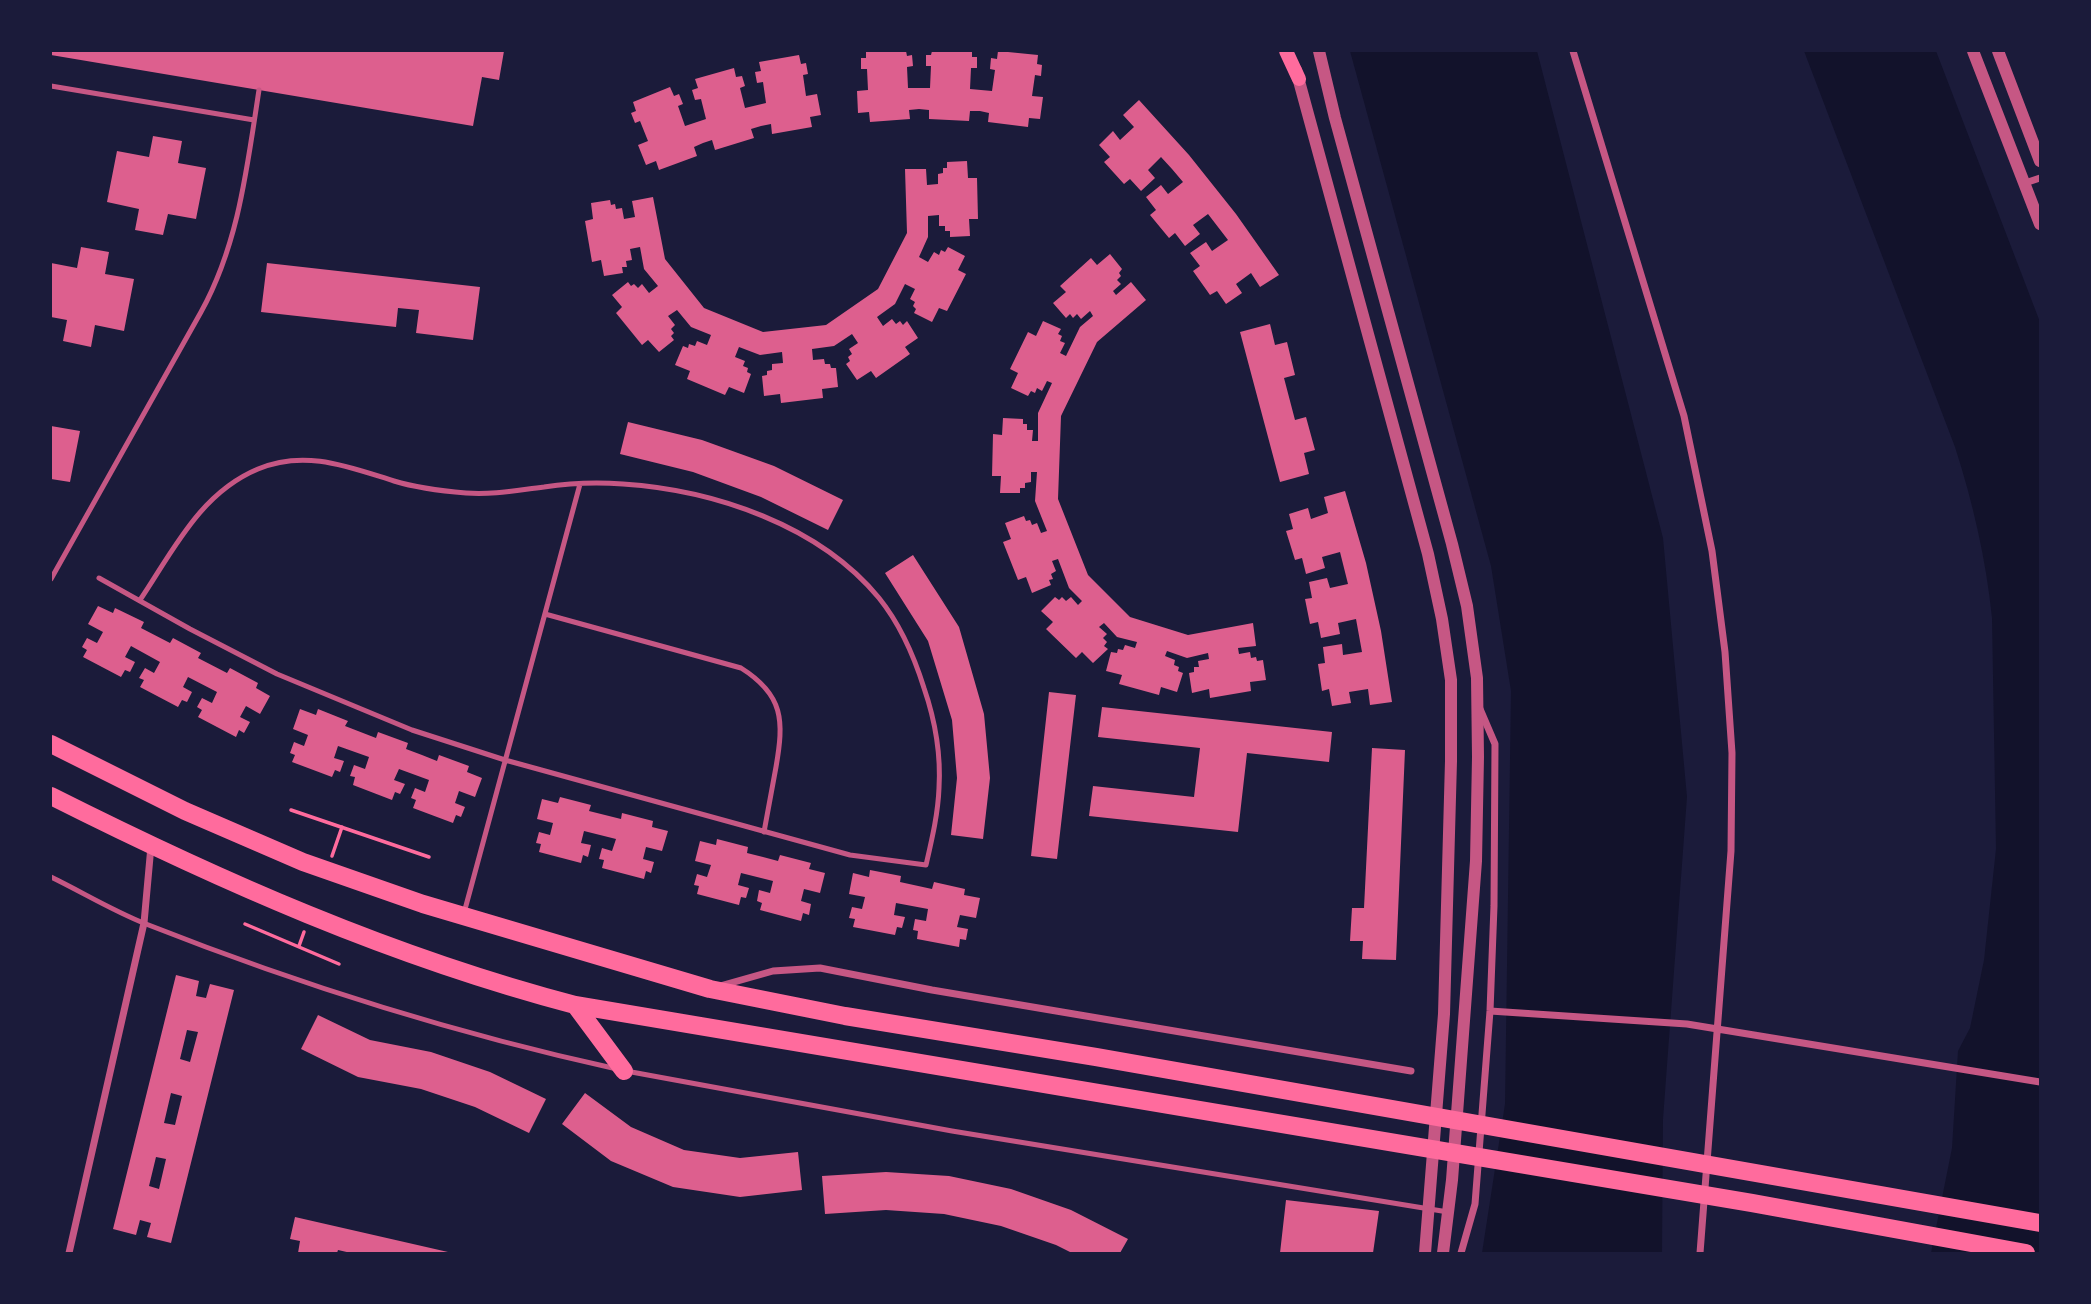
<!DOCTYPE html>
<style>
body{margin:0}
#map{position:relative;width:2091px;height:1304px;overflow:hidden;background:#1b1b3a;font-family:Rubik,sans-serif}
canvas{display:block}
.frame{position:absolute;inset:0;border:52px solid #1b1b3a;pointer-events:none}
</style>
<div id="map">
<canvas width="2091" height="1304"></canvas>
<div class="frame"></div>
</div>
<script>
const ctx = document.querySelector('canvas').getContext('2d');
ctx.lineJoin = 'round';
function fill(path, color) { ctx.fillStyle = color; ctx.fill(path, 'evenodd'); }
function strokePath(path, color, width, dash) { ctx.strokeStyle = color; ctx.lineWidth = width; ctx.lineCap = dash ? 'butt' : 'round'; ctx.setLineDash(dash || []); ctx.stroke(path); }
const water = new Path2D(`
 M1350,51H1537L1663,538L1687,797L1663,1119L1662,1253H1482L1505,1104L1511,691L1491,566Z
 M1804,51H1936L2040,322V1253H1931L1952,1148L1958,1051L1970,1028L1984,960L1996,849L1992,618C1986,559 1973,503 1955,447Z`);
const building = new Path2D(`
 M51,51H504L499,80L482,77L473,126L51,55Z
 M866,51H906L907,56L912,55L913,66L907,67L908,88H930L931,66H926V55H931L932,51H972V57H977V68H971L970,89L992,91L995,70L990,69L991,58L997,59L998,51L1038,55L1037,64L1042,65L1041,76L1035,75L1032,96L1043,97L1040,119L1029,118L1028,127L988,122L989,113L980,111H970L969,121L929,119V110L919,109L909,110L910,119L870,122L869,112L858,113L857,91L868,90L867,69H861V58H866Z
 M799,55L801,64L806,63L808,74L803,75L806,96L817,94L821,115L810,117L812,127L772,134L771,124L761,126L751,129L754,138L715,150L712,140L703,143L694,147L697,156L659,170L656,161L646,165L638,145L648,141L640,121L635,123L631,113L636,111L633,102L670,87L674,96L679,94L683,104L678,106L685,126L706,119L701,99L695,100L692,90L698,88L695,79L734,68L736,77L742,76L745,86L740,88L745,108L766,103L763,82L757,83L755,72L761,71L759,62Z
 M1139,100L1189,155L1236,214L1279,275L1260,287L1251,273L1236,284L1242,293L1226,304L1217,291L1210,295L1193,271L1200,266L1190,253L1206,242L1212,251L1228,240L1208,214L1193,225L1200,234L1185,246L1175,233L1169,238L1150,215L1156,210L1146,197L1161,185L1168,194L1183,182L1172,169L1161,157L1148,170L1155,178L1141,191L1130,179L1124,184L1104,162L1110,157L1099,145L1113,131L1120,140L1134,127L1123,115Z
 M153,136L182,141L178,163L206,168L196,219L168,214L163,235L135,230L139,209L107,202L117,151L149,157Z
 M967,161L968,178H977L978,219H969L970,236L950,237V231H945V226H939V215L928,216V237L919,257L928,262L934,252L939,255L941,250L945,252L948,247L965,256L958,270L966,274L947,311L939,308L932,322L914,313L916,309L913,306L915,302L910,299L915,289L905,284L895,304L877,317L883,326L892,319L896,324L900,321L903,325L907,321L918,338L905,347L910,354L876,378L871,371L857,380L846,364L850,361L848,357L852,354L849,349L858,343L852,334L834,346L812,349L813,360L824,359L825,364H830L831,368H836L838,387L822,389L823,398L781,403L780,394L764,396L762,376L767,375V371L772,370V364L783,363L782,352L760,355L739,347L735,357L745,361L743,366L748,368L747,372L751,374L744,393L729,387L725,395L687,379L690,371L675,365L683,346L688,348L689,344L695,346L697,341L707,345L711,335L691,327L677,310L668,316L675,325L671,329L674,333L671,336L674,340L659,352L648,340L642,345L616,313L622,307L612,295L628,282L631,286L634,284L638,288L642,284L649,293L658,286L644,269L640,247L630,249L632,260L626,261L627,267H622L623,273L604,276L601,260L592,262L585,221L593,219L591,203L610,200L611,205L615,204L616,209L622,208L624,219L635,217L632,201L653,197L665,259L704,308L763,332L826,325L878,289L907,233L905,169H926L927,185L938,184V174L943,173V168H947V162Z
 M81,247L109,252L105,274L134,279L124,331L95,325L91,347L63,341L67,320L51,317V263L77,268Z
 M1110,254L1122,269L1119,273L1121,276L1117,280L1121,284L1113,291L1116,295L1131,282L1146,300L1097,342L1061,416L1058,499L1088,575L1130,617L1188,635L1253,623L1256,646L1238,648L1239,654L1250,652L1251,658L1256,657L1257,661L1263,660L1266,680L1250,682L1251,691L1210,698L1209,689L1192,693L1189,673L1194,672V667H1199L1198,661L1209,659L1208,653L1187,658L1167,651L1165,656L1175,660L1174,665L1179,667L1178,671L1183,673L1177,692L1161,687L1159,695L1119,684L1122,675L1106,671L1111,652L1117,653L1118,649L1123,650L1125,645L1135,648L1137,642L1117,637L1104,623L1099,627L1107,634L1103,638L1107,642L1104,646L1108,649L1093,663L1082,652L1076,658L1046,629L1053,622L1041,611L1055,597L1059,600L1062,597L1066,601L1071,597L1078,605L1082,601L1069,588L1058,559L1052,561L1056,571L1051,574L1053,579L1049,580L1051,585L1032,593L1026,577L1018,580L1003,542L1011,539L1005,523L1024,516L1026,521L1030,520L1032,525L1037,523L1041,533L1047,531L1035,501L1037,472H1031V482L1025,483V488H1020V493H1000L1001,476H992L993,434L1002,435L1003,418L1023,419V424H1027V430H1033L1032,441H1038V413L1052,383L1047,381L1042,391L1037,388L1035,393L1031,391L1028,396L1011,388L1018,373L1010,369L1028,332L1036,336L1043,321L1061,329L1058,334L1062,336L1060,341L1065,343L1060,353L1066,356L1080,327L1093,316L1090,311L1081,319L1077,314L1073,318L1070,314L1066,318L1053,303L1066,292L1060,286L1091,258L1097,265Z
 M267,263L480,287L473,340L416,333L419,310L398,308L396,327L261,312Z
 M1270,324L1275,345L1287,342L1295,375L1284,378L1295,420L1306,417L1315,450L1304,453L1309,474L1280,482L1240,332Z
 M628,422L702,440L774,466L843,500L828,530L761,497L693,472L620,454Z
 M51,426L80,431L70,482L51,479Z
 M1345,491L1366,563L1381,631L1392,702L1370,705L1368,689L1349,692L1351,703L1332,706L1329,689L1322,691L1318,664L1325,663L1323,647L1342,644L1343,655L1362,652L1356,619L1338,623L1340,634L1321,638L1318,622L1310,624L1305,599L1312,598L1309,582L1327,578L1330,588L1348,584L1340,552L1322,557L1325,568L1306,574L1302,558L1295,560L1286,531L1293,529L1289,514L1308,508L1311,519L1328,513L1324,497Z
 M913,555L959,627L984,714L990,778L983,839L951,835L957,778L952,720L928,641L885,573Z
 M98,606L113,613L115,608L144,622L141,628L170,643L173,638L201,653L198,658L227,673L230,668L258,683L256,688L270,696L260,714L246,706L240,717L250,722L244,733L239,730L236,737L198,717L202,710L197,707L202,698L212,703L217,692L188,677L183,687L192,692L187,702L182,700L178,707L140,687L144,680L139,678L145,668L154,673L160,662L131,646L125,657L135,662L130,672L125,670L121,677L83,657L87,650L82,647L87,638L97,643L103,632L88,624Z
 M1049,692L1076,695L1057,859L1031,856Z
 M1102,707L1332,732L1329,762L1247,753L1238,832L1089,816L1093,786L1194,797L1200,748L1098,737Z
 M300,709L316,715L318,709L348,721L345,726L376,738L378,732L408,743L406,749L422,755L437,761L439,755L469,766L467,772L482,778L475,797L459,791L455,803L465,807L461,817L456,815L453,823L413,808L416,800L411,798L415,788L425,792L429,780L399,769L394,780L405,784L400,794L395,792L392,800L353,785L355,777L350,776L354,765L365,769L369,757L338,746L334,758L344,761L340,772L335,770L332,777L292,762L295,755L290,753L294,742L304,746L308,735L293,729Z
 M1372,748L1405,750L1396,960L1362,959L1363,941H1350L1352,908H1364Z
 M560,797L591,805L589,811L621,819L622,813L653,821L652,827L668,831L662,851L646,847L643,859L654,862L651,873L646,871L644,879L602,868L604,860L599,859L602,848L612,851L616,839L584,831L581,843L591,845L588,857L583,855L581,863L539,852L541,844L536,843L539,832L550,835L553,823L537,819L542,799L558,803Z
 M717,839L748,847L747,853L763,857L778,861L780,855L811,863L809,869L825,873L820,893L804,889L801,901L811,904L809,915L803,913L801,921L760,910L762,903L757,901L759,890L770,893L773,881L741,873L738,885L749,888L746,898L741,897L739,905L697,894L699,886L694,885L697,874L707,877L711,865L695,861L700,841L716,845Z
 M870,870L901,876L900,882L932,889L934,882L965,889L964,895L980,898L976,918L960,915L957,927L968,929L966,940L960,939L959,947L917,939L918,931L913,930L915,919L926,921L928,909L896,903L894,915L905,917L902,928L897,927L895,935L853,927L855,919L849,918L852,907L862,909L865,897L849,894L853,873L869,877Z
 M176,975L199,981L196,996L206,998L210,984L234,990L171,1243L147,1237L151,1223L140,1220L136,1235L113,1229ZM187,1030L198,1032L190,1062L180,1059ZM171,1093L182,1096L175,1125L164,1123ZM156,1157L166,1159L159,1189L149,1186Z
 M318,1015L370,1040L431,1052L490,1072L546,1099L529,1133L475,1107L421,1089L358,1077L301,1049Z
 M585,1093L631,1127L684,1150L740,1158L798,1152L802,1190L740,1197L673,1187L611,1161L562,1124Z
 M886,1172L949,1176L1011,1189L1071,1210L1128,1239L1120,1253H1072L1056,1245L1001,1226L944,1214L886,1210L825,1214L822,1176Z
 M1286,1200L1379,1211L1373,1253H1280Z
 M295,1217L448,1252V1253H351L338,1250L337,1253H298L300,1241L290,1239Z`);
const path = new Path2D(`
 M291,810L429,857
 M332,856L342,827
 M245,924L339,964
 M299,946L304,932`);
const service = new Path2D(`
 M51,86L254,120
 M99,578L190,629L277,674L412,730L505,760L850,855L926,865C932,839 938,814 939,788C941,754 935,720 924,688C914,656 900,624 879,598C819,525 714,490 623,484C597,482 570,483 544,487C518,490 493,495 466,493C442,491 417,488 394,481C349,467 305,449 258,469C200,493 173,551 140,600
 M51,579L201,312C239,243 247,167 259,90
 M545,614L741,668C784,695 784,721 776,767C772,788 768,810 764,832
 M51,877C82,892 113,911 146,924C298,984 457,1034 617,1069
 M464,913L580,484
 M626,1071L952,1131L1448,1212`);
const minor = new Path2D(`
 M1573,51L1684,416L1712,551L1725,652L1732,753L1731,851L1700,1253
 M2025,183L2040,178
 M720,986L773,971L820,968L932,990L1411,1071
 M1490,1011L1687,1024L2040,1082
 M69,1253L144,923L151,846
 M1461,1253L1475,1204L1490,1011L1494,906L1495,744L1480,709`);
const tertiary = new Path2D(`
 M1319,51L1335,118L1452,544L1467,606L1477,678L1478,757L1476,861L1452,1180L1443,1253
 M1973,51L2040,224
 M1998,51L2040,161
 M1296,70L1428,554L1442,619L1451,680V761L1444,1014L1425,1253`);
const secondary = new Path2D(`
 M1286,51L1299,79`);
const trunk = new Path2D(`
 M51,744L185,811L303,862L423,904L710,989L845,1016L1096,1057L2040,1223
 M51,796C220,881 392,957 575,1005L1752,1203L2026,1253
 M575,1005L624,1071`);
fill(water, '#12122b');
fill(building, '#dd5f8e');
strokePath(path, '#ff6b9d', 3.5);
strokePath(service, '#c65784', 5);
strokePath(minor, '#c65784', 7);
strokePath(tertiary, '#c65784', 12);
strokePath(secondary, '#ff6b9d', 14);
strokePath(trunk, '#ff6b9d', 18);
</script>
